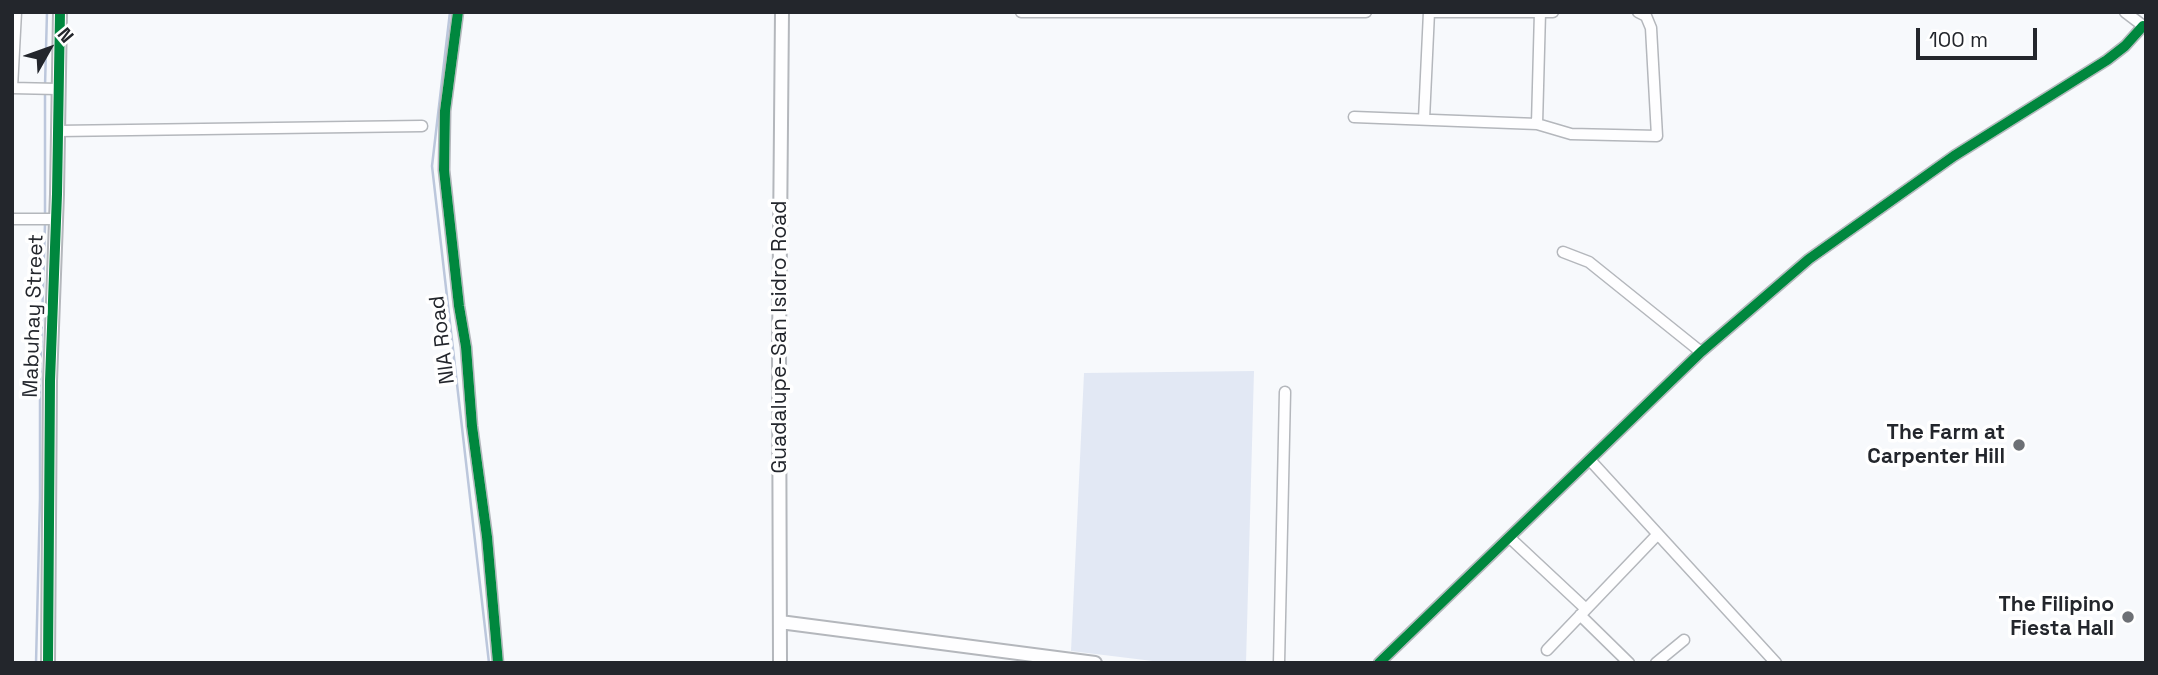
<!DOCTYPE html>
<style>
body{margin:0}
#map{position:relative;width:2158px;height:675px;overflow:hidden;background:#f7f9fc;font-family:"Space Grotesk",sans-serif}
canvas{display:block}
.frame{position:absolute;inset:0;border:14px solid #23262c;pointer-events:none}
.north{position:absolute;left:14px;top:14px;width:70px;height:70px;-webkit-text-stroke:5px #fff;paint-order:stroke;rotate:50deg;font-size:19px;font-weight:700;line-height:28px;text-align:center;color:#23262c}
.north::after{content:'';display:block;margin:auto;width:24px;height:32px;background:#23262c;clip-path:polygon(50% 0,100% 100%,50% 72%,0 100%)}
.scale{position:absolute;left:1916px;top:28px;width:121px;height:32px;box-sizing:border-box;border:4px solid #23262c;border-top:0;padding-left:9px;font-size:21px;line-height:24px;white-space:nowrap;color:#23262c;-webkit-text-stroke:5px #fff;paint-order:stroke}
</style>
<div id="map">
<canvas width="2158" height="675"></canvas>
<div class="frame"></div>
<div class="north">N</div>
<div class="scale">100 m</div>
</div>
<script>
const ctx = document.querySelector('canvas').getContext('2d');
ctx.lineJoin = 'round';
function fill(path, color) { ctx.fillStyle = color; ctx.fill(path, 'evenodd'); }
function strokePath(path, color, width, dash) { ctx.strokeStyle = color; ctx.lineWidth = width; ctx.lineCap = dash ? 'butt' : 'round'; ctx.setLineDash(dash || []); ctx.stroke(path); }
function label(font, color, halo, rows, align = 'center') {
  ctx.font = font + ' "Space Grotesk",sans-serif'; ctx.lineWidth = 7; ctx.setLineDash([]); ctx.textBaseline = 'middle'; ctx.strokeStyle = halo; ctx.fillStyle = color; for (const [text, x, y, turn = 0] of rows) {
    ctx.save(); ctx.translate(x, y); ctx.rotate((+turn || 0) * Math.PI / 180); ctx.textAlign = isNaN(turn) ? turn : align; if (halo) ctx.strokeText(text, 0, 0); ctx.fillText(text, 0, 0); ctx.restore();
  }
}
const green = new Path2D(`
 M1254,371L1246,663H1169L1071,651L1084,373Z`);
const stream = new Path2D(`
 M450,12L432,166L489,663
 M2133,12L2146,22
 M45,86L47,12
 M45,92V215
 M36,663L40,498V386L45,224`);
const minor = new Path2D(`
 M458,12L445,111L444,170L459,306L466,347L472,426L487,537L498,663
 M1021,12H1366
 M1429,12H1553
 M2125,12L2146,28
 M12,88L16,12
 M12,88L58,89
 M1354,117L1537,124L1571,134L1657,136L1651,28L1646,16L1638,12
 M1424,119L1429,12
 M1537,124L1540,12
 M57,131L422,126
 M12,219H56
 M1563,252L1589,262L1701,352
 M1590,460L1776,663
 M1510,538L1586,609
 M1580,615L1629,663
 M1547,650L1658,534
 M1279,663L1285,392
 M1379,663L1701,352L1809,259L1954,156L2107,60L2125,46L2143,26
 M1656,663L1684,640`);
const tertiary = new Path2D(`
 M780,622L1095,663
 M48,663L50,381L57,194L60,12
 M780,663L779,349L782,12`);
const cycleway = new Path2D(`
 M458,12L445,111L444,170L459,306L466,347L472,426L487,537L498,663
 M48,663L50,381L57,194L60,12
 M1379,663L1701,352L1809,259L1954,156L2107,60L2125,46L2143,26`);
const markers = [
 [2019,445,7,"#6d7075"],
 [2128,617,7,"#6d7075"]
];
const streetNames = [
 ["Mabuhay Street",34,316,-88],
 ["Guadalupe-San Isidro Road",780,337,-90],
 ["NIA Road",443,340,-97]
];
const poiNames = [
 ["The Farm at",2005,433],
 ["Carpenter Hill",2005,457],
 ["The Filipino",2114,605],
 ["Fiesta Hall",2114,629]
];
fill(green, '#e2e8f4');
strokePath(stream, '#bcc7dc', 2.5);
strokePath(minor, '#b4b7bc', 13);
strokePath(tertiary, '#b4b7bc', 16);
strokePath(minor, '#fefeff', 10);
strokePath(tertiary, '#fefeff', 12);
strokePath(cycleway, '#00873e', 10);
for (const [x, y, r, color] of markers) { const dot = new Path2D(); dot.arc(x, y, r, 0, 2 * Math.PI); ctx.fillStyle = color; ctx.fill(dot); strokePath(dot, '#fff', 2.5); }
label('21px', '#23262c', '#fff', streetNames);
label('bold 21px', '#23262c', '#fff', poiNames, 'right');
</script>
